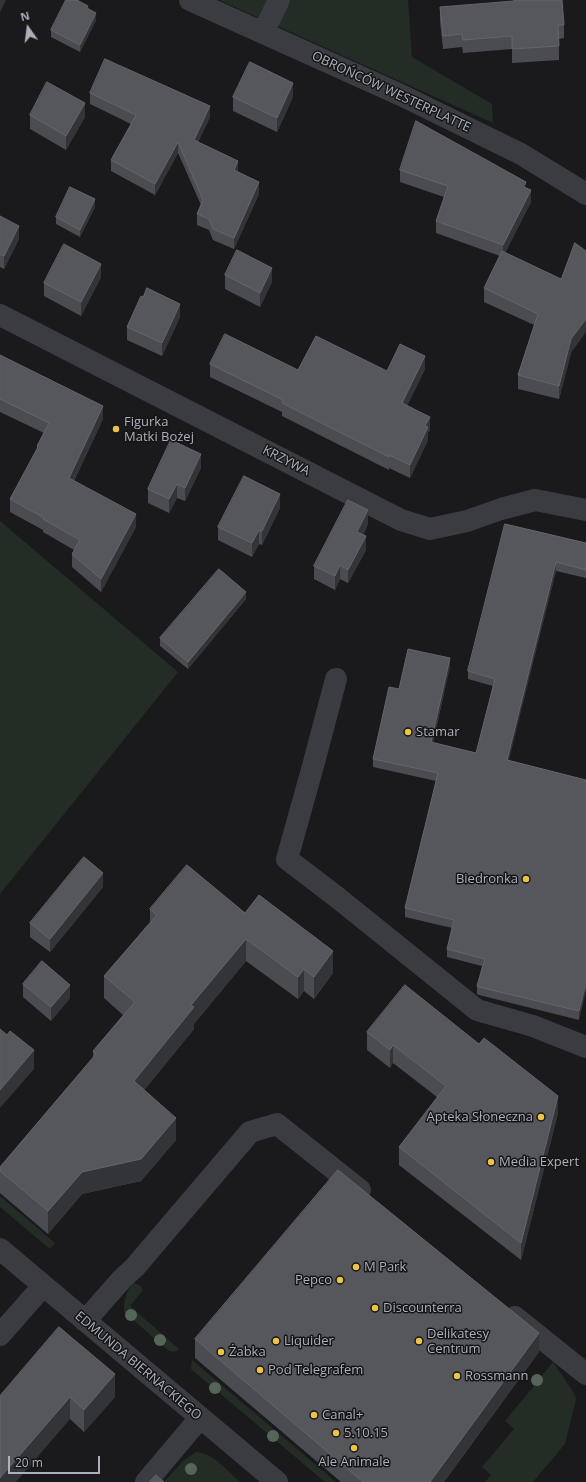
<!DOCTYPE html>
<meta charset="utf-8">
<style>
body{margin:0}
#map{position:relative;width:586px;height:1482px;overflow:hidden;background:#1a1a1c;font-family:"Open Sans",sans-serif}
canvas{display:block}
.north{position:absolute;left:8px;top:8px;width:40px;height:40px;-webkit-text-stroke:3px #151517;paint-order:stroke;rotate:346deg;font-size:11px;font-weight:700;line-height:16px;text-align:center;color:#adb0bb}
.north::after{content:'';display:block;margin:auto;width:14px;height:18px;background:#adb0bb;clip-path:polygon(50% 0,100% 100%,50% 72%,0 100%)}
.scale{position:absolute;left:8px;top:1456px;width:92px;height:18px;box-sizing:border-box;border:2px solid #adb0bb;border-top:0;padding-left:5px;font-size:12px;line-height:14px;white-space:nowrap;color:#adb0bb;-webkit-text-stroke:3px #151517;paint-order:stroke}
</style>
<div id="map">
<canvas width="586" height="1482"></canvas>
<div class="north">N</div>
<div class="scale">20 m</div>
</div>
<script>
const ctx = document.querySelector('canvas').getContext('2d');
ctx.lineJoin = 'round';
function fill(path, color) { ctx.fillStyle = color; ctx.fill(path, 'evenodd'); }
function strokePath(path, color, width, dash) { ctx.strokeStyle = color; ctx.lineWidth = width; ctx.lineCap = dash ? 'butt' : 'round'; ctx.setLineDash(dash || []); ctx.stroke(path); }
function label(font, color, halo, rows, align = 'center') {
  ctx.font = font + ' "Open Sans",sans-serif'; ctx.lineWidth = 3; ctx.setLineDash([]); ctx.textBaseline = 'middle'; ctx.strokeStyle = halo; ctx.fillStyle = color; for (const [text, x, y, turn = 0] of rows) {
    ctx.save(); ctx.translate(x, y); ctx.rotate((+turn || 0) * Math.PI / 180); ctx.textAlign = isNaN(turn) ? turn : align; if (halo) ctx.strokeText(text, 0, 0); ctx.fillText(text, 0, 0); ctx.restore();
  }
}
const green = new Path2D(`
 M219,0H408L412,57L492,104L493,123Z
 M0,521L178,672L0,894Z
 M0,1196L55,1243L50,1249L0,1207Z
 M134,1283L141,1286L143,1290L130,1306L179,1349C176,1352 174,1352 169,1351L124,1312C124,1301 126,1290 134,1283Z
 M192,1360L336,1482H325L191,1369Z
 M553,1362L574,1393L576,1399L565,1444L533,1482H485L491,1475L482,1467L514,1429L505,1421L534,1386L531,1383L537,1375L540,1378Z
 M196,1452C212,1452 229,1472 240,1482H164L183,1461Z`);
const minor = new Path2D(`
 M190,0L403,96L521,154L586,194
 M263,33L279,0
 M0,315L401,520L430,529L467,521L501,509L535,500L586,510
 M336,679L313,766L287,859L338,898L477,1010L533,1026L586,1047
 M0,1249L277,1482
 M515,1317L586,1374
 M85,1321L122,1279L135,1267L250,1132L277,1124L360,1190
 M0,1335L43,1286
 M146,1482L200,1418`);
const trees = [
 [131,1315],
 [160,1340],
 [537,1380],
 [215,1388],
 [273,1436],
 [191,1469]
];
const wall = new Path2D(`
 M440,7L564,25V38L559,39V60L512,63V49L463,53L462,47L443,49L440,21Z
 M96,20L80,52L51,37V30Z
 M90,93L210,117L198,142L238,172L259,194L234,249L213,240L209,230L197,225V214L201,205L178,153L155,195L111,171V160L131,124L90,104Z
 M233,97H293L277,132L233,111Z
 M30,115L85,117L66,150L30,129Z
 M400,170L526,188L531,202L505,253L571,353L559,399L518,389V375L534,325L484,302V288L500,256L436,233V221L444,197L400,182Z
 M95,207L80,237L56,224V217Z
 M0,216L19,239L4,269L0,267Z
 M225,275L272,282L260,307L225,289Z
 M101,277L81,316L44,296V283Z
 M180,317L162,356L127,340V327Z
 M0,355L103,419L74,481L136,527L101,592L72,567V554L74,550L43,532V530L10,512V499L37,449V446L44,433L0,412Z
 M210,364L298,370L387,371L425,369L407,406L430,430L428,432V440L410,478L389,468V470L282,416V412L210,377Z
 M201,468L185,501L177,498L169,513L148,503V489Z
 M280,508L262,545L259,544L252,557L218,540V527Z
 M368,524L363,535L366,550L348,583L340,579L335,590L314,579V566Z
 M505,524L586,543V578L556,571L508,760L586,780L579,1020L479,995L477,994V986L482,966L447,957V949L452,928L405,917V908L436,781L373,767V759L399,689L450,666L433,743L476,753L493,686L468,679V671Z
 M246,599L188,669L160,646V638Z
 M103,887L50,952L30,937V923Z
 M150,909L245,913L333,973L314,999L304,991L298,999L246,961L194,1024V1029L144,1090L176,1140L141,1181L82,1194L48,1234L0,1193V1167L93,1058V1051L123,1015L104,998V976L150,922Z
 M23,984L70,998L51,1021L23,997Z
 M367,1032L558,1113L521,1260L399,1165V1147L437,1097L393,1063L390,1068L367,1050Z
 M195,1339L539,1352L444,1482H341L195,1358Z
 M0,1396L115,1397L84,1432L70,1419Z`);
const shadedWall = new Path2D(`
 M0,0H6L0,12Z
 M96,13V20L80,52V45Z
 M293,83V97L277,132V118Z
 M85,103V117L66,150V136Z
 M210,106V117L194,151V140Z
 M178,142V153L155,195V184Z
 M238,161V172L234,170Z
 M259,182V194L234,249V238Z
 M531,190V202L503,257V245Z
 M95,199V207L80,237V230Z
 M19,226V239L4,269V256Z
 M101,264V277L81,316V302Z
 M272,268V282L260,307V293Z
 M180,304V317L162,356V343Z
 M586,319V332L571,353L559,399V386L571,339Z
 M425,356V369L402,416V403Z
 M103,406V419L69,491V478Z
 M430,417V430L428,432V440L410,478V465L425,426Z
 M201,454V468L185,501V488Z
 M177,484V498L169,513V499Z
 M280,494V508L262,545V531Z
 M368,510V524L357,546V532Z
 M136,514V527L101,592V579Z
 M259,530V544L252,557V543Z
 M366,536V550L348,583V570Z
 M556,562V571L507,768V760Z
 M340,565V579L335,590V576Z
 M246,592V599L188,669V662Z
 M450,658V666L431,750V742Z
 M103,873V887L50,952V939Z
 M246,939V961L194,1024V1029L134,1103V1081L191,1005Z
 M333,951V973L314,999V977Z
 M304,969V991L298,999V977Z
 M586,983V992L579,1020V1011Z
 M70,985V998L51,1021V1007Z
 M393,1045V1063L390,1068V1050Z
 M34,1050V1069L0,1108V1090Z
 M558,1096V1113L521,1260V1243Z
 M176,1118V1140L141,1181L82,1194L48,1234V1211L82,1172Z
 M539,1333V1352L444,1482H430Z
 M115,1374V1397L84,1432V1410Z
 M70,1397V1419L16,1482H0V1478Z`);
const building = new Path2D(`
 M66,0H77L88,6L87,8L96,13L80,45L51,30Z
 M514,0H562L564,25H558L559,46L512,49V36L463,40L462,34L443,36L440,7L514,1Z
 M105,59L210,106L194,140L238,161L234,170L259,182L234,238L213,229L209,219L197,214L203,200L178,142L155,184L111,160L136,115L90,93Z
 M250,62L293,83L277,118L233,97Z
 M47,82L85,103L66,136L30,115Z
 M416,121L526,182L524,187L531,190L503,245L436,221L448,186L400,170Z
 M70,187L95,199L80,230L56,217Z
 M0,216L19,226L4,256L0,254Z
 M575,243L586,251V319L571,339L559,386L518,375L538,314L484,288L502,251L561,279Z
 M64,244L101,264L81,302L44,283Z
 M237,250L272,268L260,293L225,275Z
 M147,288L180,304L162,343L127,327L141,296L143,297Z
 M225,334L298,370L316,336L387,371L400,344L425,356L402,403L430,417L425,426L428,427L410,465L389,455V457L282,403L283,400L210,364Z
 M0,355L103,406L69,478L136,514L101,579L72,554L80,540L43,519L44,518L10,499L38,447L37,446L49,423L0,399Z
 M171,440L201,454L185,488L177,484L169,499L148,489Z
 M244,476L280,494L262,531L259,530L252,543L218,527Z
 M348,500L368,510L357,532L366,536L348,570L340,565L335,576L314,566Z
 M505,524L586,543V570L556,562L507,760L586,780V983L579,1011L479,987L477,986L485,959L447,949L454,920L405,908L438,773L373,759L389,687L399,689L408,649L450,658L431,742L476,753L495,679L468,671Z
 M219,569L246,592L188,662L160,638Z
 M84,857L103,873L50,939L30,923Z
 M187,865L245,913L259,895L333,951L314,977L304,969L298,977L246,939L191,1005L194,1007L134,1081L176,1118L141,1159L82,1172L48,1211L0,1171V1167L96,1054L93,1051L135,1002L104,976L157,915L150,909Z
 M42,961L70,985L51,1007L23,984Z
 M405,985L479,1044L484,1038L558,1096L521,1243L399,1147L446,1086L393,1045L390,1050L367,1032Z
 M0,1029L7,1035L10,1031L34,1050L0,1090Z
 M338,1170L539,1333L430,1482H363L195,1339Z
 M59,1327L115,1374L84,1410L70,1397L0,1478V1396Z
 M156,1475L164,1482H150Z`);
const markers = [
 [116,429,4,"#ecc442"],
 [408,732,4,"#ecc442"],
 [526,879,4,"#ecc442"],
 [541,1117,4,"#ecc442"],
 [491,1162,4,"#ecc442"],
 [356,1267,4,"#ecc442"],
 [340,1280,4,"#ecc442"],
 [375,1308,4,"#ecc442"],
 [276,1341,4,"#ecc442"],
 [419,1341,4,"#ecc442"],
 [221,1352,4,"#ecc442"],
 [260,1370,4,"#ecc442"],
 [457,1376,4,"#ecc442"],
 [314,1415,4,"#ecc442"],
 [336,1433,4,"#ecc442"],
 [354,1448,4,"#ecc442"]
];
const streetNames = [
 ["OBROŃCÓW WESTERPLATTE",391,92,25],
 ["KRZYWA",286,461,27],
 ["EDMUNDA BIERNACKIEGO",138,1366,40]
];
const poiNames = [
 ["Figurka",124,422],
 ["Matki Bożej",124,437],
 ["Stamar",416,732],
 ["Biedronka",518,879,"right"],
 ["Apteka Słoneczna",533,1117,"right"],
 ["Media Expert",499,1162],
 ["M Park",364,1267],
 ["Pepco",332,1280,"right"],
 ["Discounterra",383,1308],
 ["Delikatesy",427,1334],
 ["Centrum",427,1349],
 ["Liquider",284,1341],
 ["Żabka",229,1352],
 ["Pod Telegrafem",268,1370],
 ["Rossmann",465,1376],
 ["Canal+",322,1415],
 ["5.10.15",344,1433],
 ["Ale Animale",354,1462,"center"]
];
fill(green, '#242c26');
strokePath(minor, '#3b3c41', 22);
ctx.fillStyle = '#556658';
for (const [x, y] of trees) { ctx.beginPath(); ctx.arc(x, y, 6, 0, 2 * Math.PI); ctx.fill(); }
fill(wall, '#4b4c51');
fill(shadedWall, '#333437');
fill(building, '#56575c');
strokePath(building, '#64656b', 1);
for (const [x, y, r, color] of markers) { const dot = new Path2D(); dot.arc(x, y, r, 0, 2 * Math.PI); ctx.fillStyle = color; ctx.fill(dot); strokePath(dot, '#151517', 1.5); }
label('13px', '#adb0bb', '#151517', streetNames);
label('13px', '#adb0bb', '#151517', poiNames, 'left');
</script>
